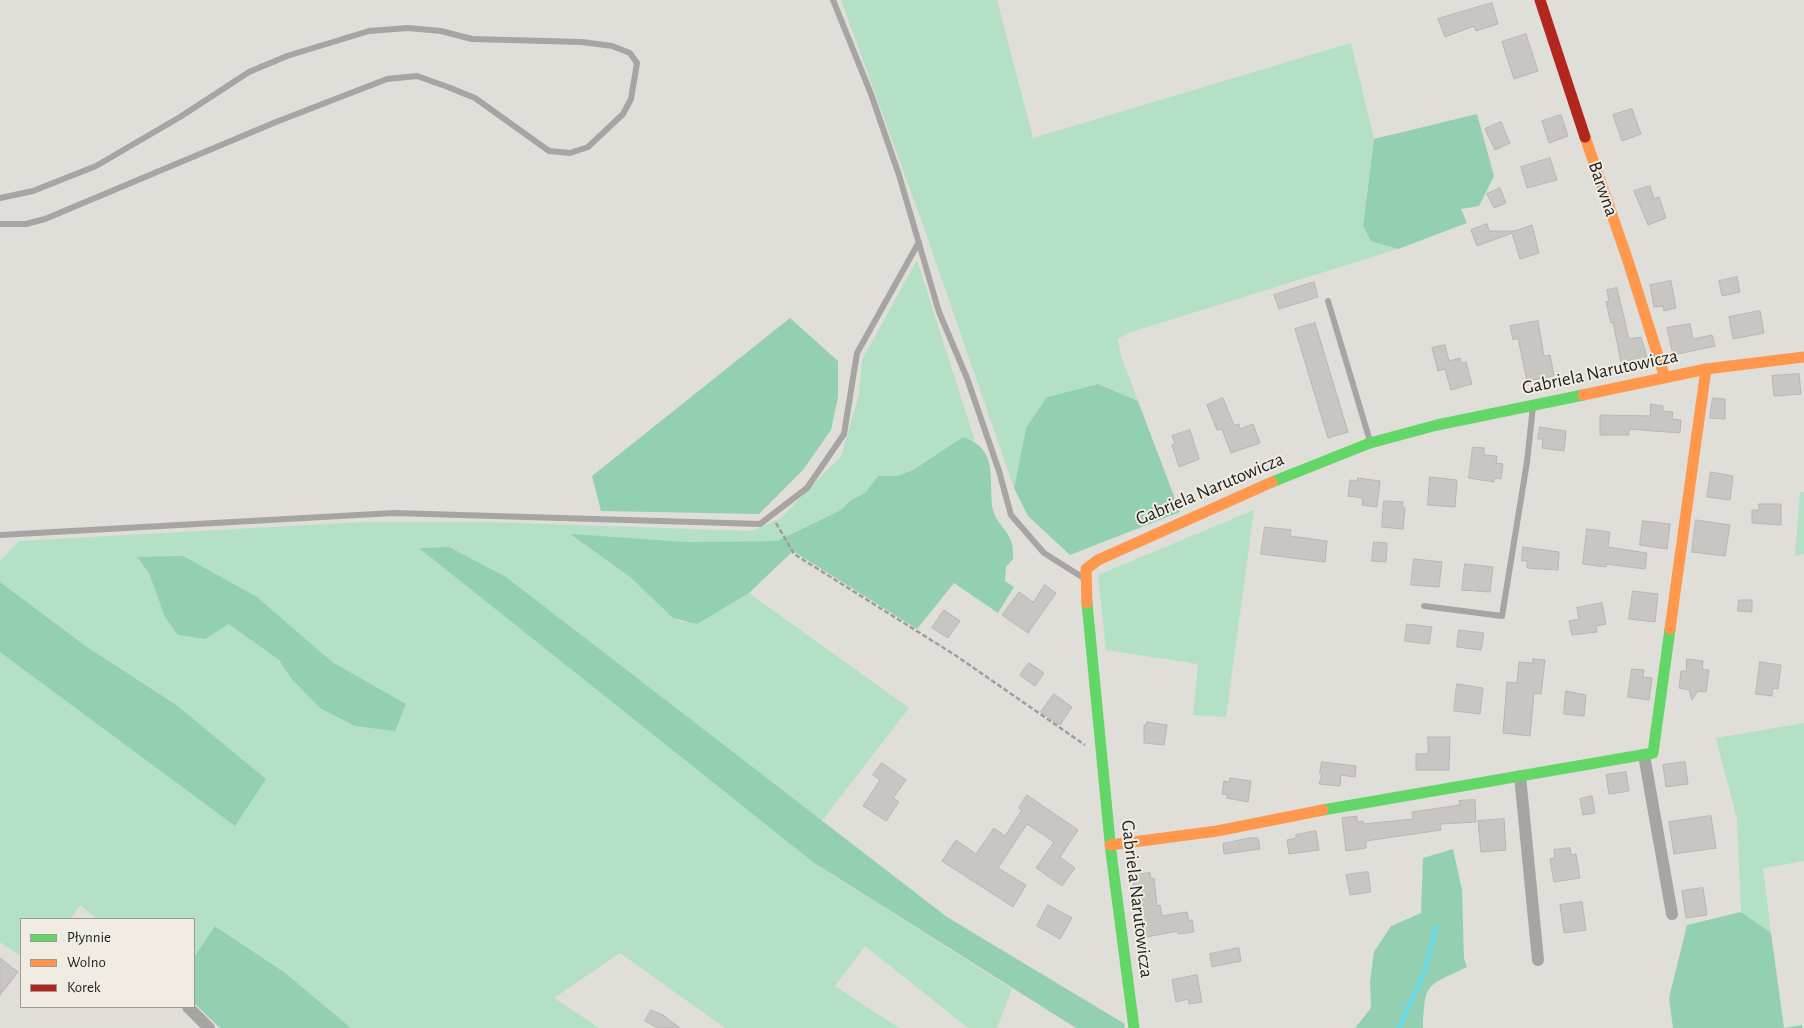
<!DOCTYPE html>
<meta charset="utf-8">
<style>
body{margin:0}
#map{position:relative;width:1804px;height:1028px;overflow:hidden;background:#dfded9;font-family:"Alegreya Sans",sans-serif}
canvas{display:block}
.legend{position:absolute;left:20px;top:918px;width:175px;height:90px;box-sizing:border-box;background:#f0ece3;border:1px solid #9e9b95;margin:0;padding:6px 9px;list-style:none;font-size:15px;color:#23221f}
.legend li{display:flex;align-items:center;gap:10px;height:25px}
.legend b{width:25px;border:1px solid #9e9b95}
</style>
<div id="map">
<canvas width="1804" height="1028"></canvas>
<ul class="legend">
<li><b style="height:6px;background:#63d668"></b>Płynnie</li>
<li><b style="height:6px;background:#ff974d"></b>Wolno</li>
<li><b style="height:6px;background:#b3261e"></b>Korek</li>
</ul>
</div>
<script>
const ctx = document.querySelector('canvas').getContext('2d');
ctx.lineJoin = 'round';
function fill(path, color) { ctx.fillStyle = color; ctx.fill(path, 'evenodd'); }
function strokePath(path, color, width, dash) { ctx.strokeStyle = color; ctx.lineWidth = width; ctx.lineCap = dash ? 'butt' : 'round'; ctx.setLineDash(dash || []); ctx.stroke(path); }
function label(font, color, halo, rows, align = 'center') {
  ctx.font = font + ' "Alegreya Sans",sans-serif'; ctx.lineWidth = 4; ctx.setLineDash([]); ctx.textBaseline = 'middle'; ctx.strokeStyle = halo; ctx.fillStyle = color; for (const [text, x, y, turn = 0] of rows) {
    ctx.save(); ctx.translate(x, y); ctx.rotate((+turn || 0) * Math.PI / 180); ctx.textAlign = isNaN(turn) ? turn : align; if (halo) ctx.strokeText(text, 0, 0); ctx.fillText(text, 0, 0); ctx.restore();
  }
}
const green = new Path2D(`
 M841,0H997L1033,138L1351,43L1374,139L1363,226L1372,241L1398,249L1128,333L1118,339L1120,353L1138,401L1098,384L1047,397L1026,428L1014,488L923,225Z
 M917,260L975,441L963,437L913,470L898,476H878L865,493L851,500L841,510L777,541L687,542L571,535L630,577L673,618L683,622L715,612L749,593L909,708L821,822L506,577L813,862L1012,989L997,1028H968L865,946L835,986L899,1028H725L620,953L554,998L599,1028H351L284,972L216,926L194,957V919H97L80,905L71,919H21V956L0,942V652L22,668L175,704L87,647L0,582V561L19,541L363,522H489L752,531L781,518L841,456L859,395L862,360Z
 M1800,492H1804V554L1795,556Z
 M1254,510L1226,717L1193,715L1198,664L1106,650L1098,575Z
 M1804,723V861L1763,868L1771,933L1741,912L1737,819L1716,738Z`);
const forest = new Path2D(`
 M1477,114L1494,176L1479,206L1461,209L1467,223L1398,249L1371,241L1363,226L1374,139Z
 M790,318L838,361V397L831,430L803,470L759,514L601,511L592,476Z
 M1098,384L1138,401L1180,512L1070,555L1028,516L1014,488L1026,428L1047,397Z
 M963,437C1000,449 988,481 993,510C996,523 1009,531 1012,544C1013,549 1013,554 1013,559L1006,567L1005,581L1014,587L998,613L954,583L917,629L793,551L749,593L697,624L673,618L630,577L570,534L687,542L777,541L841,510L851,500L865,493L878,476H898L913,470Z
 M449,547L506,577L947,917L1125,1024L1124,1028H1076L813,862L419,548Z
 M183,556L257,597L332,662L406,704L395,731L355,726L320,708L291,678L279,660L229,624L205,639L178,635L165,617L149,573L137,557Z
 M0,582L87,647L175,704L266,779L235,826L0,652Z
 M1453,849L1462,890L1464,958L1467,967C1426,987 1425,981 1423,1028H1355L1371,1008L1370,981L1374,952L1391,926L1421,913L1423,858Z
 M1741,912L1771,933L1784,1028L1802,1025V1028H1673L1669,998L1687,925Z
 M215,926L284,972L351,1028H220L194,1003V957Z`);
const stream = new Path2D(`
 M1399,1028L1426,968L1436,926`);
const building = new Path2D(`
 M1492,3L1498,24L1476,31L1474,26L1445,37L1438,19Z
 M1526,34L1538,71L1514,79L1502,42Z
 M1632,109L1641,134L1622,141L1613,115Z
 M1561,115L1568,136L1549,143L1542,121Z
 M1501,122L1510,143L1495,150L1485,129Z
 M1550,158L1557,180L1527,188L1521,167Z
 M1650,186L1654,199L1659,197L1666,218L1648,225L1634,191Z
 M1500,188L1506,203L1494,208L1487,194Z
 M1487,224L1489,231H1515L1532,225L1539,253L1520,259L1512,233L1477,246L1471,230Z
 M1737,277L1740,292L1722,296L1719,281Z
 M1671,281L1676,308L1664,311L1663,306L1654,307L1650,285Z
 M1314,282L1318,297L1279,309L1274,295Z
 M1617,288L1629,339L1641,337L1647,357L1621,362L1613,322L1611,323L1606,302L1609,301L1607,290Z
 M1760,311L1764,333L1733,339L1729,317Z
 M1538,321L1544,356L1550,355L1554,376L1527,381L1518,338L1513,340L1510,326Z
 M1315,323L1348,432L1328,438L1295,329Z
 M1690,324L1693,339L1712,335L1715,346L1673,355L1667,328Z
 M1445,345L1449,361L1460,358L1461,363L1466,362L1472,384L1451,390L1445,369L1438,371L1432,348Z
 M1799,374L1801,394L1774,396L1772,376Z
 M1223,398L1234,425L1239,424L1240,429L1253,424L1260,443L1231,453L1222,429L1217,430L1207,405Z
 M1713,398L1725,399V419L1710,418Z
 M1651,404L1663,406V411L1673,412L1672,419L1681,420L1680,433L1629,429V435H1600V415L1650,416Z
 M1540,427L1566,431L1564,451L1542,448L1543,439H1538Z
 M1190,430L1199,459L1179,467L1172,445L1175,444L1172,436Z
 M1473,447L1484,448V455L1497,456L1496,463L1503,464L1501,479L1494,478V482L1469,478Z
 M1711,472L1733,476L1730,500L1707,497Z
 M1430,477L1457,480L1455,507L1428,505Z
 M1358,478L1380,481L1377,507L1362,505L1363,498L1348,496L1350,480L1357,481Z
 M1384,501L1403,502L1402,507H1405L1403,529L1382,527Z
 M1759,504H1781V525L1752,523V510H1759Z
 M1696,520L1730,525L1725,556L1692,552Z
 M1643,521L1670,524L1667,549L1640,545Z
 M1265,527L1291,530L1290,536L1327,541L1325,562L1261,554Z
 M1587,529L1610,532L1608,547L1647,553L1645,569L1606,564V567L1583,564Z
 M1374,542L1387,543L1386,562L1372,561Z
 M1523,547L1559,552L1558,570L1527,568V561H1522Z
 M1414,559L1442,562L1439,587L1411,585Z
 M1465,564L1493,567L1490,592L1462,590Z
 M1045,585L1056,593L1028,633L1002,615L1019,592L1033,602Z
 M1633,591L1658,594L1655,622L1629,619Z
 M1739,600H1752V612L1738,611Z
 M1602,603L1606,624L1596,626L1597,632L1572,635L1569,621L1579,619L1577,608Z
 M944,610L960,621L948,638L932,628Z
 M1407,624L1432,627L1429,644L1405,641Z
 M1459,630L1484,633L1481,650L1457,647Z
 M1533,659L1545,660L1541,694L1534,693L1530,736L1503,733L1507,682L1517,683L1519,662L1533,663Z
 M1687,659L1703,661L1702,669L1709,670L1706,692L1698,691L1692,700L1689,690L1679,688L1681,671H1686Z
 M1760,662L1781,665L1778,689L1773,688L1772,696L1756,694Z
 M1029,663L1044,673L1035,686L1020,675Z
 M1632,669L1644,670L1643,677L1652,678L1649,700L1628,697Z
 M1457,684L1483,688L1480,714L1454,711Z
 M1566,691L1586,695L1584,716L1564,714Z
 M1054,694L1072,707L1060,725L1041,712Z
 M1147,722L1167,725L1164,745L1144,743V725H1146Z
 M1428,737H1450L1449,770H1416V754H1428Z
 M1322,762L1356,766L1355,777L1341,775L1340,786L1319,784L1322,774H1320Z
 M1685,762L1688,784L1666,787L1663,765Z
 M882,763L906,780L893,798L899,802L886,821L863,806L880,780L873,775Z
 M1626,772L1629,791L1609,794L1606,775Z
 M1230,778L1251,781L1248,802L1227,798V795L1222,794L1224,781L1229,782Z
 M1027,795L1078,830L1060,857L1075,868L1062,886L1036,868L1054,842L1027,824L998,868L1026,885L1013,907L942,861L956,840L976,854L994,828L1005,836L1022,810L1019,808Z
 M1592,796L1595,813L1583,815L1580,799Z
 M1475,800L1476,822L1440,824L1441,830L1366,841V848L1346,851L1342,818L1357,816V822L1363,821V824L1413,819L1412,812L1460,805L1459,801Z
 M1711,816L1716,848L1674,854L1669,822Z
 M1504,819L1506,850L1481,852L1478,821Z
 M1316,831L1319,850L1289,854L1287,840L1296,838V835Z
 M1249,838H1258L1260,849L1224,854L1223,844Z
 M1570,848L1571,855L1576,854L1580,878L1554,882L1550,859L1555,858L1554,850Z
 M1368,872L1371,892L1350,895L1346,875Z
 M1150,873L1151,879L1154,878L1157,906L1160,905L1162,916L1187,912L1189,921L1192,920L1194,932L1178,934V931L1141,938L1132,875Z
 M1703,888L1707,915L1686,918L1682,891Z
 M1582,902L1586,930L1564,933L1560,905Z
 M1048,905L1072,918L1060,939L1037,926Z
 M1239,948L1241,961L1212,967L1210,954Z
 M0,958L18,972L0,995Z
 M1197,975L1202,1002L1189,1004L1188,999L1176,1002L1172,980Z
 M651,1010L663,1015L680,1028H658L645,1021Z`);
const path = new Path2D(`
 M776,523L794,554L955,655L1085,745`);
const lane = new Path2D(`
 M833,0L871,94L899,175L939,312L967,378L999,471L1011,515L1044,553L1082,577
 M0,198L33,191L96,166L180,117L249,72L287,56L369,31L408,28L441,31L472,39L582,42L612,46L630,53L637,63L631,99L623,114L588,147L570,153L549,151L475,98L448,87L417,76L387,79L276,122L45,219L26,224H0
 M1328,301L1370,441
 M0,535L394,513L760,524L807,488L844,434L857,353L919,242
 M1424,606L1502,616L1527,462L1533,406`);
const street = new Path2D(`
 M1644,755L1672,914
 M1520,776L1538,960
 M188,1007L209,1028`);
const fast = new Path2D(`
 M1272,482L1370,443L1437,425L1583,395
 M1087,603L1111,852L1134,1028
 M1323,810L1653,753L1670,629`);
const slow = new Path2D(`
 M1585,137L1628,261L1665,378
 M1583,395L1706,369L1804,357
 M1087,603L1086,569L1098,560L1272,482
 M1670,629L1706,369
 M1110,845L1217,831L1323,810`);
const jam = new Path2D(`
 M1540,0L1585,137`);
const streetNames = [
 ["Barwna",1603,189,71],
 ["Gabriela Narutowicza",1600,372,-12],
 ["Gabriela Narutowicza",1210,489,-23],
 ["Gabriela Narutowicza",1137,899,83]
];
fill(green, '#b4e0c6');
fill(forest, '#93d0b1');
strokePath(stream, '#6bdae7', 4.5);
fill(building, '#c7c6c2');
strokePath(building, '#b7b6b2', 1);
strokePath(path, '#9f9e9d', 2.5, [5, 2.5]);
strokePath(lane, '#a7a5a4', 6);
strokePath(street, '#a7a5a4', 12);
strokePath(fast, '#63d668', 11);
strokePath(slow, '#ff974d', 11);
strokePath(jam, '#b3261e', 11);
label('19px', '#23221f', '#f0ece3', streetNames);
</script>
